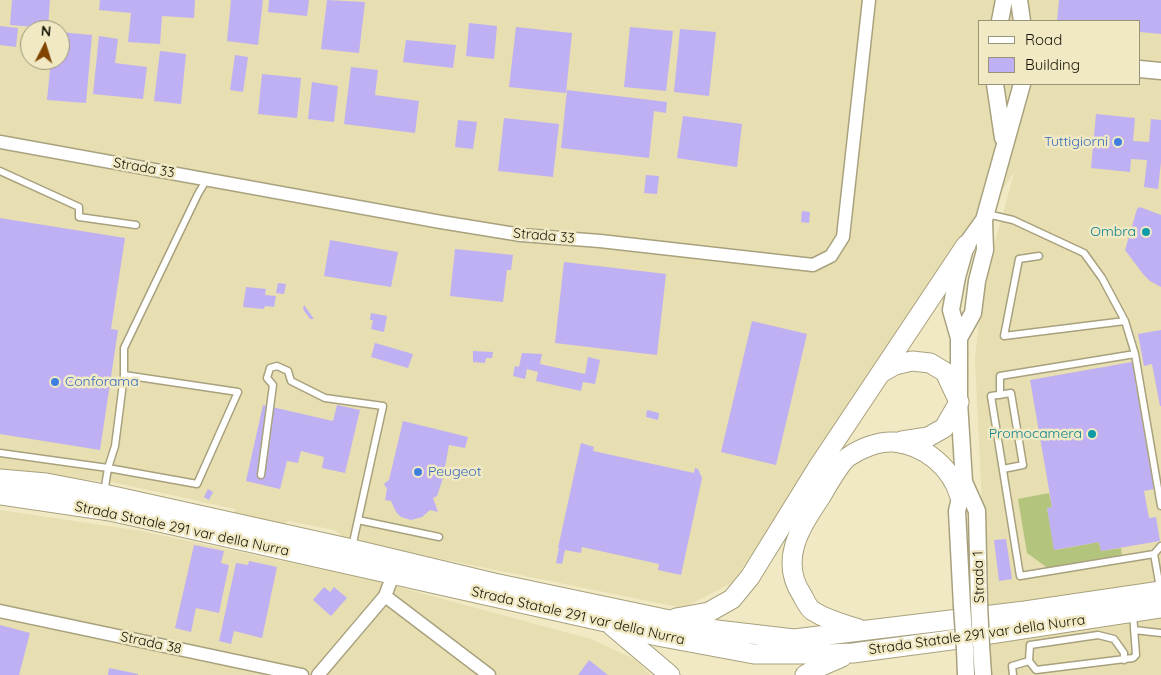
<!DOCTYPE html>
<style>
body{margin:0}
#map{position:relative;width:1161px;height:675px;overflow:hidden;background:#f0e9c4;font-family:Quicksand,sans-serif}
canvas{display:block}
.legend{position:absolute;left:978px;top:20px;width:162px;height:65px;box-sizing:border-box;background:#f0e9c4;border:1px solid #999478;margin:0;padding:6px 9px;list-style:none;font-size:15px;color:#161406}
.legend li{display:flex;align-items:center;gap:10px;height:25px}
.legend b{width:25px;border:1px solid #999478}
.north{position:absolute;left:20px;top:20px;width:50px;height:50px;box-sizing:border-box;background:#f0e9c4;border:1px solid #999478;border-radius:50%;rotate:5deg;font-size:14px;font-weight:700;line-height:20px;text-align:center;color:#161406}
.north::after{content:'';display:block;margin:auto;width:18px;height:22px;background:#804400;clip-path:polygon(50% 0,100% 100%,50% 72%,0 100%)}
</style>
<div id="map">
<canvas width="1161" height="675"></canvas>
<ul class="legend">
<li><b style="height:6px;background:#fff"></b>Road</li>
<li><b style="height:14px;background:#bfb0f3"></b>Building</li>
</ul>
<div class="north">N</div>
</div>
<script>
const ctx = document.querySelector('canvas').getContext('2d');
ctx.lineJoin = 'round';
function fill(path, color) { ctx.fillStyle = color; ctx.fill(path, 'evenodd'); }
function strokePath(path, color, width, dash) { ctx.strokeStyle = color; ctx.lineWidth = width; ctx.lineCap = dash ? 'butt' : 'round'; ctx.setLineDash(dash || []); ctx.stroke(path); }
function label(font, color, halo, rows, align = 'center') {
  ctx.font = font + ' Quicksand,sans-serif'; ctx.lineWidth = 5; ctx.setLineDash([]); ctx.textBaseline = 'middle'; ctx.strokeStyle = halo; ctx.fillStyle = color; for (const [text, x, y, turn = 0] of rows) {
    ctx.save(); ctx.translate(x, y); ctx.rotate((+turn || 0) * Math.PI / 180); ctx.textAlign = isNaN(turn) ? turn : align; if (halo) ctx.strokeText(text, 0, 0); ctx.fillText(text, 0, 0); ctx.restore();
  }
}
const built = new Path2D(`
 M0,0H1161V585L987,610L975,359L983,284L1015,170L984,220L732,583L683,608L363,543L344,538L335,530L288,521L282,526L235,517V509L112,482L0,471ZM980,21H1140V84H980ZM30,30H60V60H30Z
 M0,510L141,531L376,581L591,639L636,660L651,675H0Z
 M1161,618V675H990L988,642Z`);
const green = new Path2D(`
 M1049,493L1052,507L1047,508L1055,550L1099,542L1101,551L1121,548L1122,556L1049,569L1027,553L1018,499Z`);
const building = new Path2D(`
 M12,0H50L48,28L10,25Z
 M100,0H195L194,18L162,16L160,44L128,42L131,13L99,10Z
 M231,0H263L258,45L227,41Z
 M269,0H309L307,16L268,12Z
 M327,0L365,2L359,53L321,49Z
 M1059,0H1161V34L1140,32V21H1057Z
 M469,23L497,26L494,59L466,56Z
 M0,26L18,28L16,47L0,45Z
 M516,27L572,33L566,93L509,87Z
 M630,27L673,31L666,91L624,87Z
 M680,29L716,32L709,96L674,92Z
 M60,32L92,35L86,103L47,100L51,60H60Z
 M99,36L118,39L115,63L147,67L143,99L93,94Z
 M406,40L456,45L453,68L403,62Z
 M160,51L186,54L181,104L154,101Z
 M235,55L248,57L243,92L230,90Z
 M351,67L378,70L375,95L419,101L415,133L344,124Z
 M262,74L301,78L297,118L258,114Z
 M312,82L338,86L334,122L308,119Z
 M567,90L667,102L666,113L654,111L649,158L561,148Z
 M1096,114L1135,118L1133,141L1149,142L1151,119L1161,120V162L1158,189L1144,187L1147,160L1131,159L1130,172L1091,168Z
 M683,116L742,124L737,167L677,158Z
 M504,118L559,124L553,177L498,171Z
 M458,120L477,122L473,149L455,147Z
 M646,175L659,176L657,194L644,193Z
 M1140,207L1161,215V287L1150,281L1143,274L1125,250L1137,209Z
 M802,211L810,212L809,223L801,222Z
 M0,218L125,238L111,329L118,330L100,450L0,434Z
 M330,240L398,252L391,287L324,276Z
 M455,249L513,255L511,270H507L503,302L450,296Z
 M564,262L666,274L657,355L555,343Z
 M278,283L286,284L284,294L276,293Z
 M246,287L266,289L265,295L276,296L274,307L265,306L264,309L243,307Z
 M304,305L314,319H310L303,309Z
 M371,313L387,316L384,332L371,329L373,320H370Z
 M752,321L807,334L776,465L721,452Z
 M1161,330V406H1160L1152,364L1144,366L1138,334Z
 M375,343L413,354L408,368L371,357Z
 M473,351L493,352L492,358H486L485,363L473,362Z
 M522,353L542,354L540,364L585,374L588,357L600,360L595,384L583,382L581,391L536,381L538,372L527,369L525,379L513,376L515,366L519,367Z
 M1132,362L1154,489L1144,491L1149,518L1156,517L1160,541L1101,551L1099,542L1054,550L1047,508L1052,507L1030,380Z
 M263,405L333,421L337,405L360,410L345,473L322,468L324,457L301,451L298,463L287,461L280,489L246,481Z
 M647,410L659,413L658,420L646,417Z
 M403,421L468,437L465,448L449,445L443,478L437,496L433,498L438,512L430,510L422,517L411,520L401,517L396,512L391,501L385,500L387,489L384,484L389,480Z
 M581,443L594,447L593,451L694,473L695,468L698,469L702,478L681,575L658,570L659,564L582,547L581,553L565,550L562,564L556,563L559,548H558Z
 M208,489L213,492L209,500L204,497Z
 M1006,539L1012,579L999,581L994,540Z
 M194,545L224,551L221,563L229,565L219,613L196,608L191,632L175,628Z
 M249,561L277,567L262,638L234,631L231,644L219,641L236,563L248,565Z
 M324,587L330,592L334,587L347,598L331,616L313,600Z
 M0,625L30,633L19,675H0Z
 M589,660L608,675H578Z
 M109,668L138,674V675H108Z`);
const lane = new Path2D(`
 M0,171L79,207V217L136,225
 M987,214L1013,220L1084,253L1102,278L1125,321L1135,354L1000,376V395
 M1039,256L1019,259L1004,336L1125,321
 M1135,354L1161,506
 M0,453L108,468L197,484L238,392L124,375
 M1003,469L1023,465L1011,393L991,396L1020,576L1154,554L1160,588
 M261,475L273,385L267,378L270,368L277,366L288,371L291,381L325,398L383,406L352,547
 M104,493L108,468L115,446L124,375V348L198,194L207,179
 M358,520L439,537
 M1154,554L1161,546
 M1134,630L1161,633
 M1029,661L1030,645L1098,635L1114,639L1124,653V660
 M1013,675L1012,666L1029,661L1036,670L1133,658L1136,655L1133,614`);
const street = new Path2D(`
 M0,142L441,222L521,235L600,241L813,265L831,256L843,237L869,0
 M385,596L489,675
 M0,611L302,675
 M318,675L385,596L393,575`);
const secondary = new Path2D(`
 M1019,0L1022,21
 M1000,21L1004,0
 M1140,69L1161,71
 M995,84L1003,138
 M959,338L973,313L977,281L985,250L984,220L1022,84
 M964,482L977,511L979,604
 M962,606L957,511L964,482L959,402V338L951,310L957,277L966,245L984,220
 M981,645L983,675
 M965,649L966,675`);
const primary = new Path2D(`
 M881,373L895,365L912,361L930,363L945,372L959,402L944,428L928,437L902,441
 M0,479L46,483L104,494L352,549L494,583L717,630L794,639L1025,611L1161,591
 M0,495L110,511L610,623L657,636L754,654H828L853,653L951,640L1161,608
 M676,618L709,612L732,599L750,577L818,467L966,245
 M612,626L670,675
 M859,629C843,624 827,620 813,611C808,608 805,600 802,595C779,560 800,528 820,498C826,488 840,463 848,457C861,448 879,441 894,442C925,445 952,468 960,497
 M805,675L819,667L842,657`);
const secondaryBridge = new Path2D(`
 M979,604L981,645
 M962,606L965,649`);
const markers = [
 [1118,142,5,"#3f7fe0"],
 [1146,232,5,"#0f9aa8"],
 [55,382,5,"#3f7fe0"],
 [1092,434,5,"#0f9aa8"],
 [418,472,5,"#3f7fe0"]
];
const shopNames = [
 ["Tuttigiorni",1108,142,"right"],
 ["Conforama",65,382],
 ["Peugeot",428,472]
];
const streetNames = [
 ["Strada 33",144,168,10],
 ["Strada 33",544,236,5],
 ["Strada Statale 291 var della Nurra",182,529,12],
 ["Strada 1",979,577,-92],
 ["Strada Statale 291 var della Nurra",578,616,13],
 ["Strada Statale 291 var della Nurra",977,635,-8],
 ["Strada 38",151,643,12]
];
const cultureNames = [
 ["Ombra",1136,232],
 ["Promocamera",1082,434]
];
fill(built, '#e7deb1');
fill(green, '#b3c47d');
fill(building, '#bfb0f3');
strokePath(lane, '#a8a17e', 9);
strokePath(street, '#a8a17e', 15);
strokePath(secondary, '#a8a17e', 19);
strokePath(primary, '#a8a17e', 21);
strokePath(lane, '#fff', 6);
strokePath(street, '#fff', 12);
strokePath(secondary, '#fff', 16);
strokePath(primary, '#fff', 19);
strokePath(secondaryBridge, '#a8a17e', 19, []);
strokePath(secondaryBridge, '#fff', 16);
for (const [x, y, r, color] of markers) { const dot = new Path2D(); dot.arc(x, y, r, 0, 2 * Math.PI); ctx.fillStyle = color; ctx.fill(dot); strokePath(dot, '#f0e9c4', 2); }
label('14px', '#366cbe', '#f0e9c4', shopNames, 'left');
label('14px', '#161406', '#f0e9c4', streetNames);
label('14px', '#0d838f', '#f0e9c4', cultureNames, 'right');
</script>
